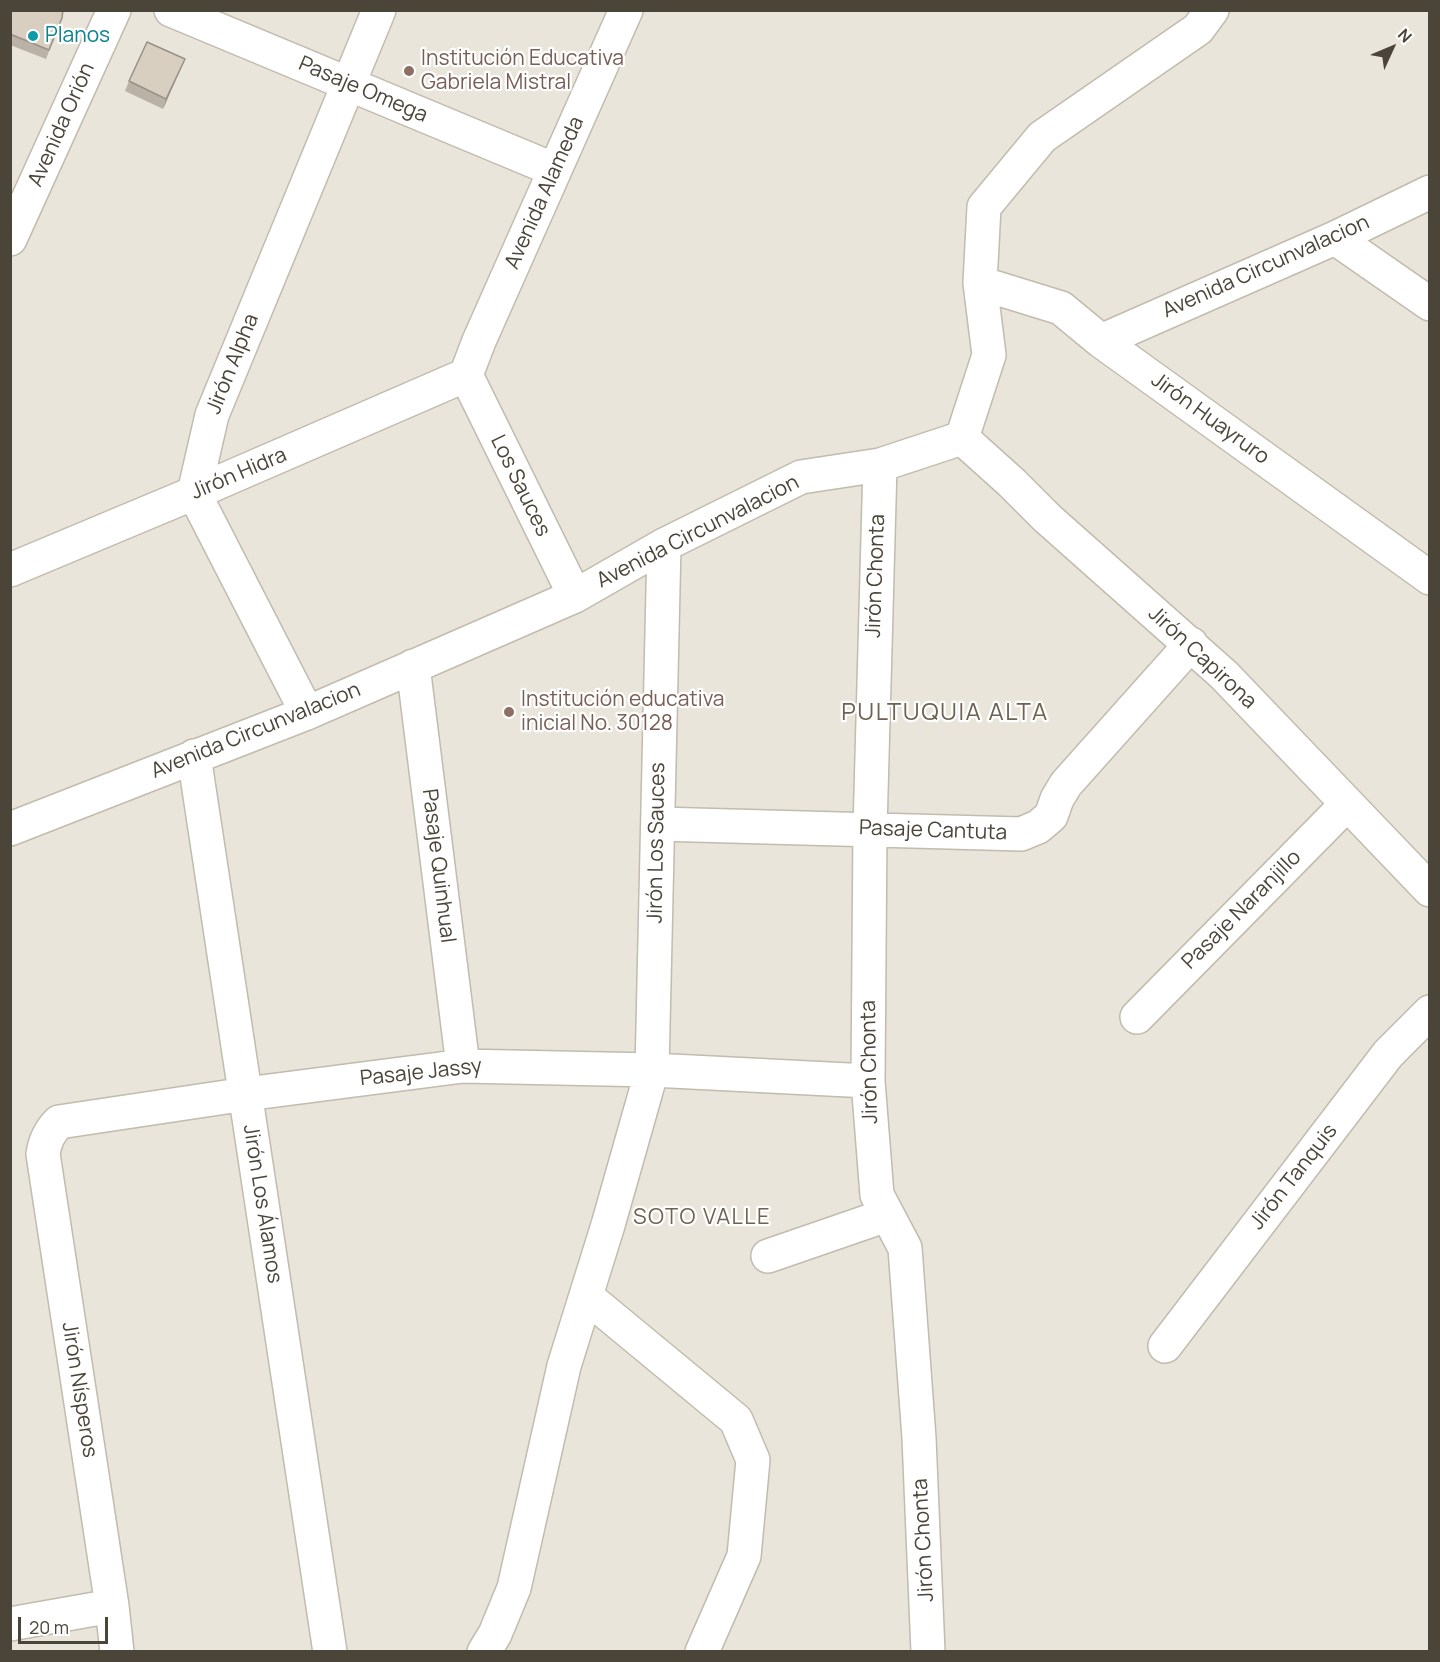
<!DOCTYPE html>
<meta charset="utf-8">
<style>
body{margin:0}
#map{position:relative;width:1440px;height:1662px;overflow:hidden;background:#f6f3ec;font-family:Manrope,sans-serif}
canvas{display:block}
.frame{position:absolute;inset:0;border:12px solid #4b4439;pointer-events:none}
.north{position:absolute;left:1362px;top:18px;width:60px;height:60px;-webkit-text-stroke:4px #fff;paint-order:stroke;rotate:46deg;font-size:16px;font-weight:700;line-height:24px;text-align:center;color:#4b4439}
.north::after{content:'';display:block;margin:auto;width:21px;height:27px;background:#4b4439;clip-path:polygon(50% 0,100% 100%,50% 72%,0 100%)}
.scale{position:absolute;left:18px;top:1617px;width:90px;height:27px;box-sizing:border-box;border:3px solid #4b4439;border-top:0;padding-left:8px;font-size:18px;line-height:21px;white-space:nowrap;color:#4b4439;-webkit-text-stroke:4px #fff;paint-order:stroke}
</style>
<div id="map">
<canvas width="1440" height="1662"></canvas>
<div class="frame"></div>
<div class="north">N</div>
<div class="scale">20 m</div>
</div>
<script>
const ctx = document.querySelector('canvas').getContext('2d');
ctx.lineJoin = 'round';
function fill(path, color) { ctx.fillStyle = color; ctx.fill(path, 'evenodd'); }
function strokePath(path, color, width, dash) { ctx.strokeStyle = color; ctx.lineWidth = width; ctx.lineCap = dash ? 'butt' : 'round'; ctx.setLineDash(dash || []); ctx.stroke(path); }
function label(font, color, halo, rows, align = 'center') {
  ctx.font = font + ' Manrope,sans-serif'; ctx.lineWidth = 4.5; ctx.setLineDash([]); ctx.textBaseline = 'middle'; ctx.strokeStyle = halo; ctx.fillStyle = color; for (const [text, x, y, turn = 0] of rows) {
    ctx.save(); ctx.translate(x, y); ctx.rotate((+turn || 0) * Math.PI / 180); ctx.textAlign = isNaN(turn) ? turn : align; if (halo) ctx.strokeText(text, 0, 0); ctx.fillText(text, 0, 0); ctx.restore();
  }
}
const residential = new Path2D(`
 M11,11H1429V1651H11Z`);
const minor = new Path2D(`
 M171,10L555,170
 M1335,238L1430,304
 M10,239L114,10
 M980,283L1061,308L1101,341L1430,578
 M1101,341L1335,238L1430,192
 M466,375L479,341L626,10
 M466,375L575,596
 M962,438L1011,482L1047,518L1224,675L1430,890
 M880,465L870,829L868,1081L877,1195L905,1248L919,1438L928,1652
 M10,570L194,493L466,375
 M413,666L463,1066
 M307,713L194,493L212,415L379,10
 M194,756L330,1652
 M658,824L1021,834L1038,827L1051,816L1057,799L1066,784L1191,644
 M10,829L307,713L575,596L664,545L801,477L880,465L962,438L989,355L980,283L984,207L1042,137L1198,29L1212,10
 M1137,1017L1347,804
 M768,1256L887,1215
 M586,1296L736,1420L753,1460L744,1556L702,1652
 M1165,1346L1388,1054L1430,1012
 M10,1624L112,1606
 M117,1652L112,1606L43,1154C45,1141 49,1132 59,1122L246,1094L463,1066L652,1070L868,1081
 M484,1652L495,1634L514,1588L564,1366L608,1225L652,1070L664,545`);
const wall = new Path2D(`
 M10,10L62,18L46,59L10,45Z
 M181,68L163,109L125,91L129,81Z`);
const shadedWall = new Path2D(`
 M185,59L181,68L163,109L166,99Z`);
const building = new Path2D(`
 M10,10H63L62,18L49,50L10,34Z
 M147,42L185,59L166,99L129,81Z`);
const markers = [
 [33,36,6,"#0f9aa8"],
 [409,71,6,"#8d6e63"],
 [509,712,6,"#8d6e63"]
];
const cultureNames = [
 ["Planos",45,36]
];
const educationNames = [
 ["Institución Educativa",421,59],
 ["Gabriela Mistral",421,83],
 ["Institución educativa",521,700],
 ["inicial No. 30128",521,724]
];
const streetNames = [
 ["Pasaje Omega",363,90,23],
 ["Avenida Orión",62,125,-66],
 ["Avenida Alameda",545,193,-66],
 ["Avenida Circunvalacion",1266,267,-24],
 ["Jirón Alpha",233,364,-68],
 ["Jirón Huayruro",1210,419,36],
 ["Jirón Hidra",239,474,-23],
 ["Los Sauces",520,486,64],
 ["Avenida Circunvalacion",698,532,-27],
 ["Jirón Chonta",876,576,-88],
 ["Jirón Capirona",1202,658,43],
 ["Avenida Circunvalacion",256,731,-22],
 ["Pasaje Cantuta",933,831,2],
 ["Jirón Los Sauces",657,843,-89],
 ["Pasaje Quinhual",438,866,83],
 ["Pasaje Naranjillo",1242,910,-45],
 ["Jirón Chonta",870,1062,-91],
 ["Pasaje Jassy",421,1073,-6],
 ["Jirón Tanquis",1294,1177,-52],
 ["Jirón Los Álamos",262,1204,81],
 ["Jirón Nísperos",79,1390,81],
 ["Jirón Chonta",924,1540,-93]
];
const neighbourhoodNames = [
 ["SOTO VALLE",702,1218]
];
const quarterNames = [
 ["PULTUQUIA ALTA",945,713]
];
fill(residential, '#eae5da');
strokePath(minor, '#c2bbae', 36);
strokePath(minor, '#fff', 33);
fill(wall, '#bab2a6');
fill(shadedWall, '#979187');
fill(building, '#d8cfc1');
strokePath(building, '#979187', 1.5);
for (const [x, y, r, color] of markers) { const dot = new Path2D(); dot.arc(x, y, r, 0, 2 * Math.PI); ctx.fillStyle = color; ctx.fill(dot); strokePath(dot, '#fff', 2); }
label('21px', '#0d838f', '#fff', cultureNames, 'left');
label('21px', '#785e54', '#fff', educationNames, 'left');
label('21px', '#4b4439', '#fff', streetNames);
ctx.letterSpacing = '1.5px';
label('22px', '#6e6250', '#fff', neighbourhoodNames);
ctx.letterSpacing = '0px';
ctx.letterSpacing = '1.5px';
label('24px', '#6e6250', '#fff', quarterNames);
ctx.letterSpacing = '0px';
</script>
